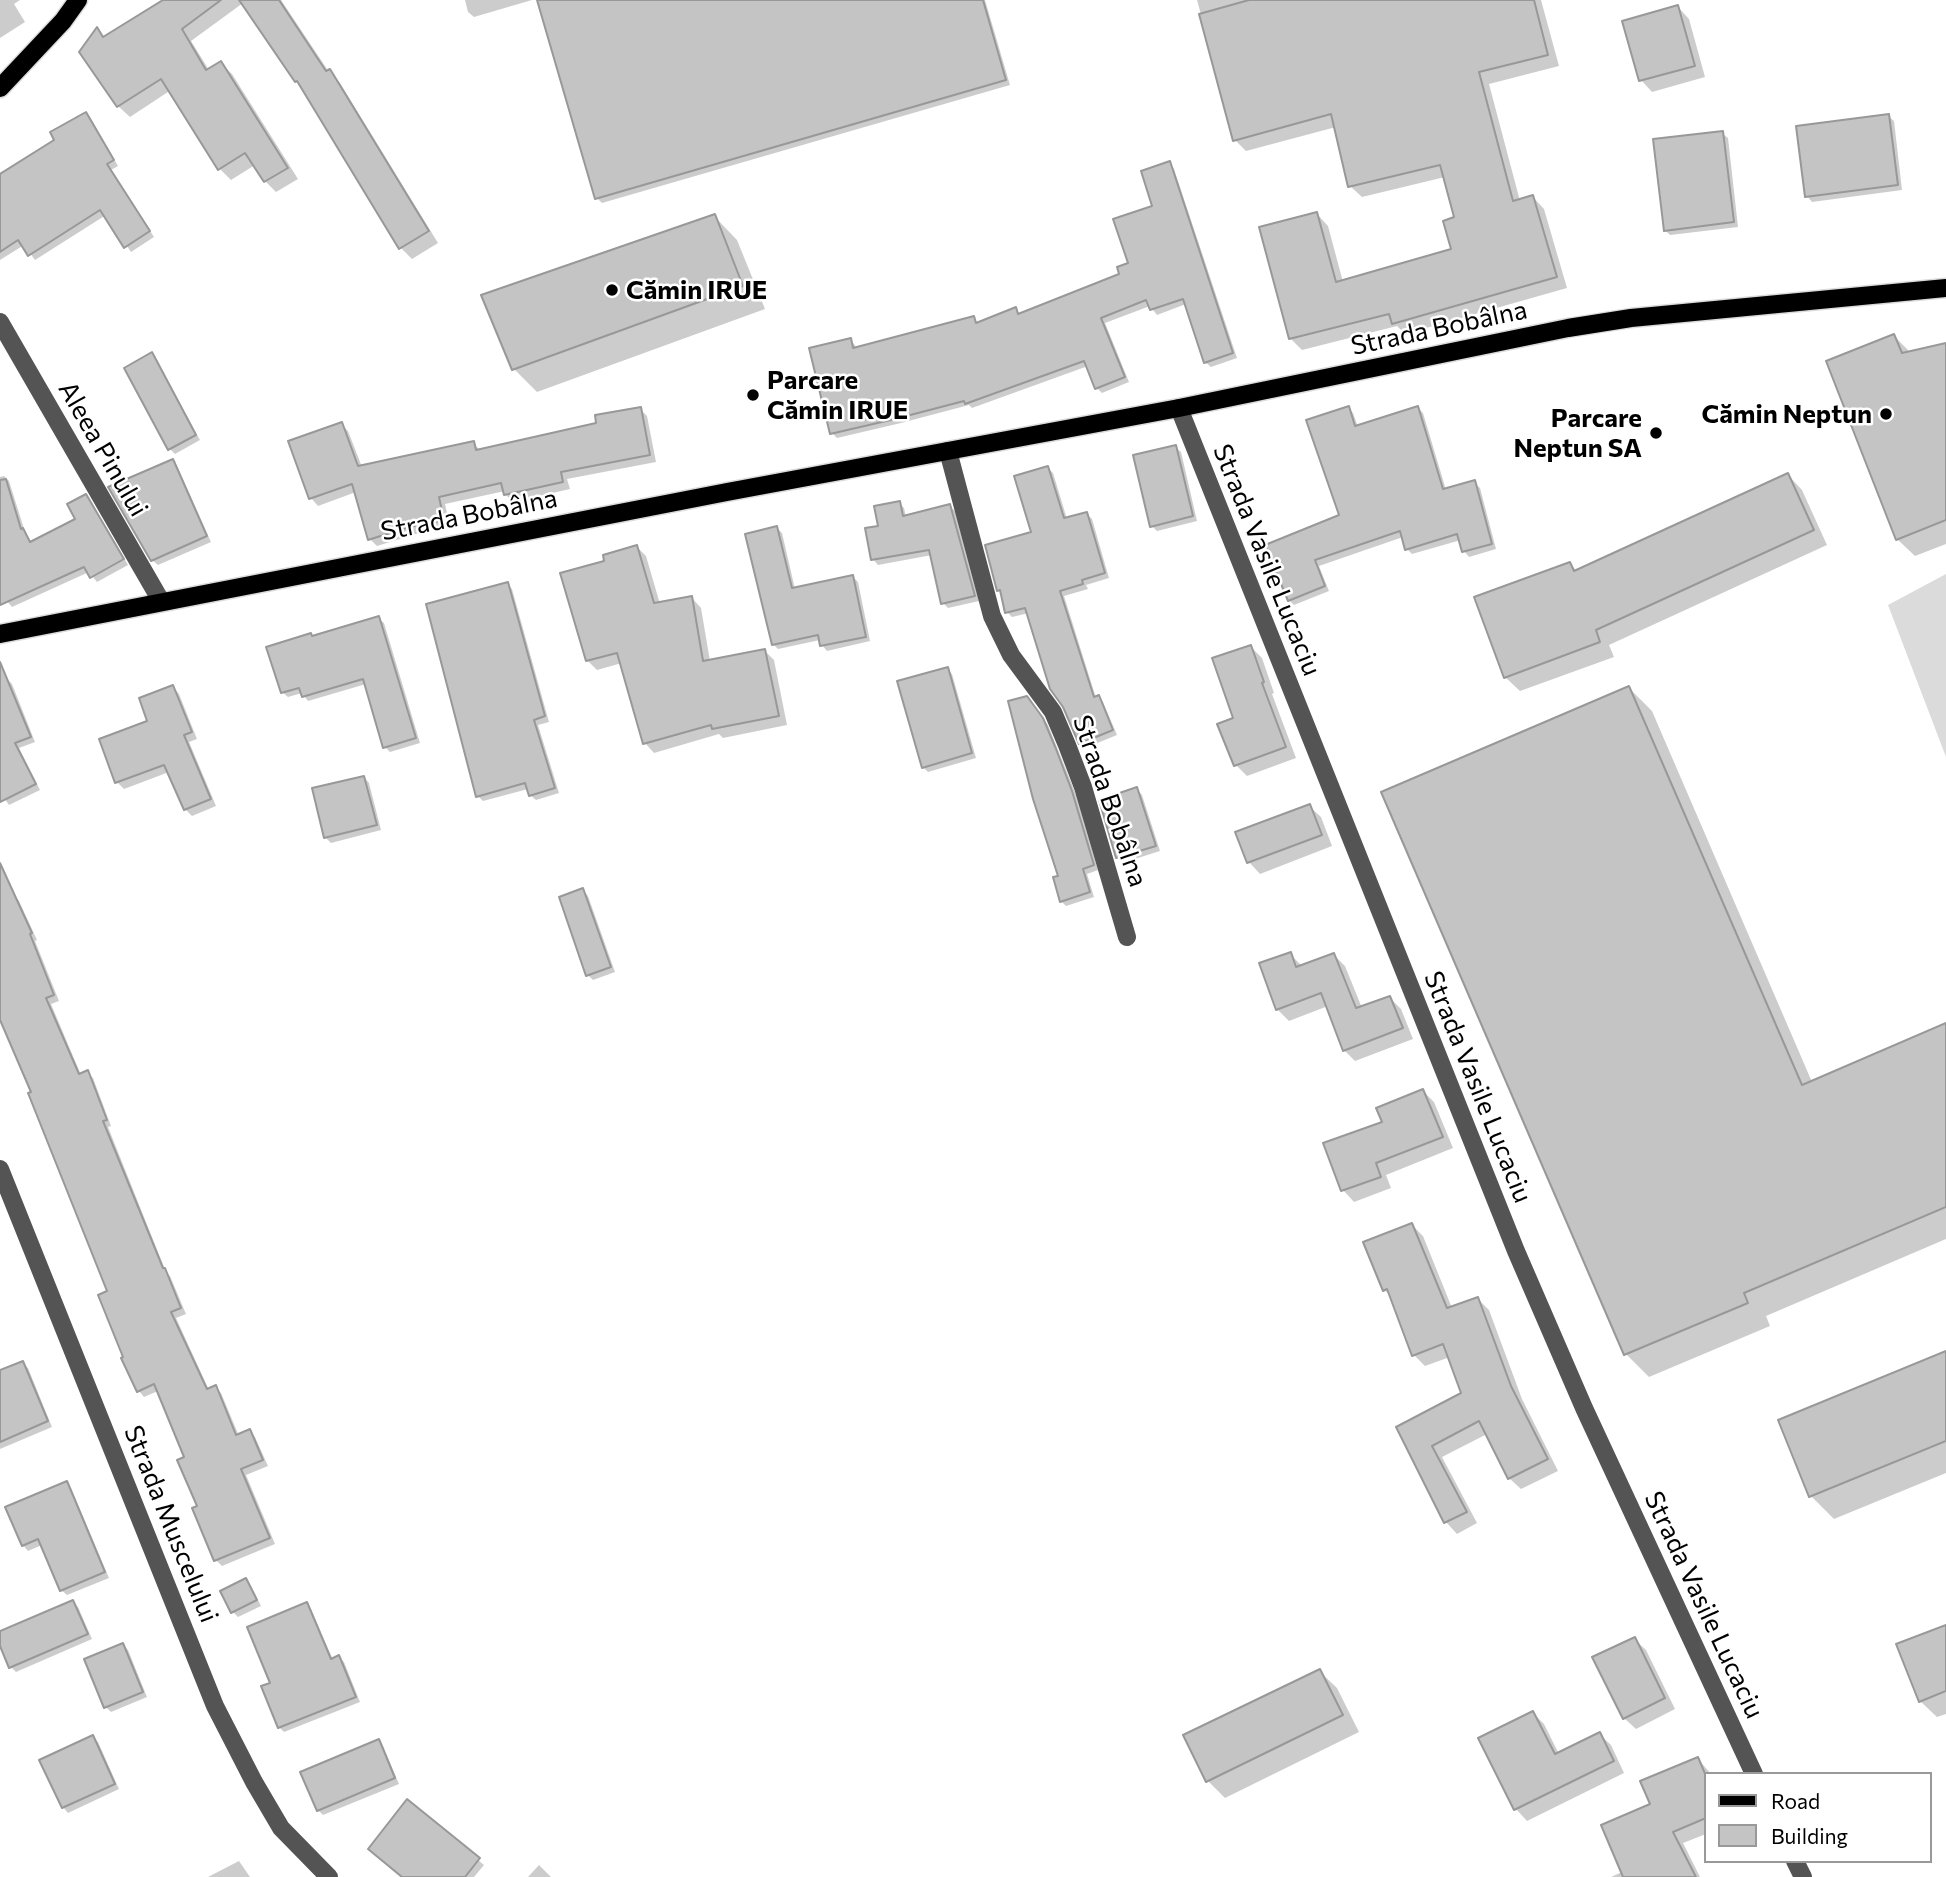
<!DOCTYPE html>
<meta charset="utf-8">
<style>
body{margin:0}
#map{position:relative;width:1946px;height:1877px;overflow:hidden;background:#fff;font-family:Commissioner,sans-serif}
canvas{display:block}
.legend{position:absolute;left:1704px;top:1772px;width:228px;height:91px;box-sizing:border-box;background:#fff;border:2px solid #999;margin:0;padding:9px 12px;list-style:none;font-size:21px;color:#000}
.legend li{display:flex;align-items:center;gap:14px;height:35px}
.legend b{width:35px;border:2px solid #999}
</style>
<div id="map">
<canvas width="1946" height="1877"></canvas>
<ul class="legend">
<li><b style="height:9px;background:#000"></b>Road</li>
<li><b style="height:19px;background:#c4c4c4"></b>Building</li>
</ul>
</div>
<script>
const ctx = document.querySelector('canvas').getContext('2d');
ctx.lineJoin = 'round';
function fill(path, color) { ctx.fillStyle = color; ctx.fill(path, 'evenodd'); }
function strokePath(path, color, width, dash) { ctx.strokeStyle = color; ctx.lineWidth = width; ctx.lineCap = dash ? 'butt' : 'round'; ctx.setLineDash(dash || []); ctx.stroke(path); }
function label(font, color, halo, rows, align = 'center') {
  ctx.font = font + ' Commissioner,sans-serif'; ctx.lineWidth = 5; ctx.setLineDash([]); ctx.textBaseline = 'middle'; ctx.strokeStyle = halo; ctx.fillStyle = color; for (const [text, x, y, turn = 0] of rows) {
    ctx.save(); ctx.translate(x, y); ctx.rotate((+turn || 0) * Math.PI / 180); ctx.textAlign = isNaN(turn) ? turn : align; if (halo) ctx.strokeText(text, 0, 0); ctx.fillText(text, 0, 0); ctx.restore();
  }
}
const green = new Path2D(`
 M1946,574V757L1888,605Z`);
const shadow = new Path2D(`
 M0,0H20L14,4L25,22L0,38Z
 M167,0H281L329,72L340,83L438,243L412,259L401,248L303,89L296,81L243,3L191,41L209,70L221,63L232,74L298,179L276,192L265,181L255,165L231,180L220,169L171,90L130,117L118,106L98,30L105,38Z
 M465,0H532L474,17L468,12Z
 M539,0H985L1010,85L602,203L597,198Z
 M1197,0H1541L1559,66L1489,84L1520,201L1533,197L1544,209L1567,288L1405,334L1397,326L1302,350L1290,338L1317,214L1328,226L1343,282L1453,250L1457,219L1445,177L1362,197L1350,186L1336,127L1246,151L1235,140Z
 M1678,7L1689,19L1705,77L1652,92L1641,80Z
 M86,114L91,119L118,166L111,170L154,237L131,252L106,215L35,260L24,245L0,260V176L57,140Z
 M1888,116L1894,121L1902,190L1812,202L1807,196Z
 M1722,133L1728,138L1738,227L1670,235L1665,230Z
 M1169,163L1174,169L1237,358L1211,367L1205,362L1186,304L1157,315L1150,306L1105,323L1129,382L1102,393L1097,388L1088,366L972,408L969,405L901,423L837,438L832,433L850,340L855,345L856,349L973,318L979,324L1015,309L1021,315L1122,275L1131,264L1154,207Z
 M714,216L737,240L765,309L537,392L514,369Z
 M1894,336L1911,353L1946,345V544L1915,556L1897,539Z
 M152,354L157,360L200,440L175,454L170,449Z
 M1348,408L1353,413L1358,427L1418,408L1423,413L1446,490L1474,482L1480,488L1496,549L1469,557L1464,551L1461,540L1412,554L1407,549L1403,537L1319,566L1329,591L1294,605L1289,600L1341,516Z
 M640,409L647,416L656,462L567,479L570,489L513,502L505,494V491L445,504L450,527L416,534L377,546L370,539L356,492L318,506L311,498L290,442L341,424L348,431L362,467L473,443L481,451L598,425Z
 M1175,447L1181,452L1197,521L1157,531L1152,526Z
 M172,461L177,466L211,542L158,565L152,560Z
 M1048,468L1053,473L1067,519L1087,514L1092,519L1109,578L1086,585L1088,589L1064,596L1096,698L1098,697L1103,702L1117,735L1085,748L1080,743L1029,613L1012,617L1007,612L1002,594L999,590L1034,533Z
 M1788,475L1802,490L1827,545L1609,645L1614,657L1520,691L1505,677L1570,564L1577,571Z
 M4,476L9,481L25,532L32,543L77,519L86,496L91,501L128,565L97,582L89,572L12,607L7,601L0,585V477Z
 M899,503L904,508L906,517L950,506L955,511L979,601L948,608L943,603L932,555L878,565L873,559L880,527Z
 M777,528L782,533L795,589L853,577L858,582L870,641L827,651L822,645L820,640L778,649L773,644Z
 M637,547L646,556L660,604L692,598L701,608L710,661L765,651L774,660L787,725L723,738L719,734L654,753L645,743L622,663L597,670L587,660L606,562Z
 M507,584L512,589L549,722L538,725L559,793L536,800L530,795L528,789L483,801L478,796Z
 M378,618L384,623L420,743L390,752L385,747L366,684L308,701L302,693L288,697L282,692L311,635L314,637Z
 M1251,647L1262,658L1274,693L1272,694L1296,758L1247,776L1236,765L1235,719Z
 M947,669L952,674L976,758L928,772L923,767Z
 M7,679L12,684L35,742L19,748L40,790L9,805L0,792V681Z
 M173,687L179,694L197,739L189,742L216,806L192,816L185,809L169,772L124,789L117,782L150,722Z
 M1629,688L1652,711L1812,1082L1946,1025V1239L1766,1316L1770,1326L1649,1377L1626,1354Z
 M1032,703L1048,725L1077,797L1098,870L1087,874L1094,897L1066,906L1061,901V877Z
 M364,777L369,783L381,830L331,843L325,837Z
 M1137,789L1142,795L1160,851L1122,863L1117,857Z
 M1309,806L1321,817L1332,846L1260,874L1249,862L1238,833Z
 M583,890L588,896L615,972L593,980L588,975Z
 M14,895L19,901L37,940L35,941L59,1001L51,1004L81,1075L87,1072L93,1078L111,1126L108,1127L166,1272L170,1276L186,1314L176,1318L209,1390L215,1387L221,1393L239,1436L249,1431L255,1437L268,1466L246,1475L275,1544L222,1566L216,1560L186,1458L158,1391L144,1397L139,1391L109,1292L34,1093L0,1012V902Z
 M1290,954L1302,966L1334,955L1345,966L1362,1008L1390,998L1401,1009L1413,1039L1355,1061L1344,1050L1328,1006L1289,1021L1277,1009Z
 M1423,1091L1434,1102L1453,1148L1386,1175L1391,1188L1354,1202L1343,1190L1326,1144L1384,1123Z
 M1412,1225L1423,1236L1452,1308L1478,1299L1489,1310L1522,1399L1558,1471L1521,1489L1509,1478L1487,1434L1442,1457L1477,1523L1457,1534L1446,1522L1398,1428L1463,1394L1450,1357L1425,1366L1414,1355L1392,1298L1385,1290Z
 M1946,1353V1473L1834,1519L1811,1496Z
 M22,1363L28,1368L52,1427L0,1449V1372Z
 M66,1483L71,1488L109,1578L67,1595L61,1590L42,1545L28,1551L23,1545Z
 M246,1580L251,1586L261,1606L238,1617L233,1612Z
 M73,1602L78,1607L92,1639L16,1672L11,1667L0,1642V1633Z
 M306,1604L311,1609L333,1660L339,1657L344,1662L360,1702L284,1732L279,1727L273,1684Z
 M1946,1626V1714L1937,1717L1920,1701Z
 M1634,1639L1646,1650L1675,1709L1636,1729L1624,1718Z
 M123,1645L128,1650L147,1697L111,1712L106,1707Z
 M1319,1671L1337,1688L1359,1732L1225,1798L1208,1781Z
 M1533,1713L1544,1724L1559,1754L1599,1734L1611,1745L1624,1773L1527,1821L1516,1809L1481,1739Z
 M92,1737L98,1742L119,1789L68,1813L63,1807Z
 M378,1741L383,1746L399,1784L323,1815L318,1810Z
 M1698,1759L1711,1774H1706V1834L1683,1843L1700,1877H1611L1622,1872L1652,1805Z
 M408,1802L484,1865L474,1877H404Z
 M239,1861L250,1877H208Z
 M539,1865L551,1877H528Z`);
const building = new Path2D(`
 M163,0H221L182,29L206,70L221,61L288,168L264,182L245,153L218,170L161,79L117,107L79,52L97,27L103,37Z
 M239,0H279L326,71L330,69L429,231L399,249L297,81L295,82Z
 M537,0H983L1006,80L595,199Z
 M1249,0H1534L1548,55L1479,72L1513,201L1533,195L1557,277L1392,324L1389,314L1289,339L1259,227L1317,212L1336,282L1451,249L1443,221L1454,217L1440,165L1348,187L1331,114L1233,141L1199,14Z
 M1678,5L1695,66L1639,81L1622,21Z
 M86,112L114,160L107,164L150,231L124,248L100,210L28,256L18,240L0,252V174L54,140L50,132Z
 M1889,114L1898,185L1805,197L1796,126Z
 M1723,131L1734,222L1664,231L1653,139Z
 M1170,161L1233,353L1204,363L1183,299L1150,310L1146,300L1101,318L1125,377L1095,389L1084,361L965,404L964,401L895,419L830,434L809,348L851,338L853,348L974,316L976,323L1016,307L1018,314L1119,274L1117,267L1128,263L1113,219L1152,206L1141,171Z
 M715,214L743,286L512,370L481,295Z
 M1894,334L1902,353L1946,343V520L1896,540L1826,361Z
 M152,352L196,435L168,450L124,368Z
 M1349,406L1355,426L1418,406L1443,489L1475,480L1492,544L1462,552L1457,534L1405,550L1400,531L1315,560L1325,586L1288,601L1265,545L1339,515L1306,420Z
 M641,407L650,455L561,472L563,482L504,495L501,483L439,497L444,520L409,527L368,540L352,484L309,499L288,441L342,422L358,466L474,441L476,450L596,423L595,415Z
 M1176,445L1193,516L1150,527L1133,455Z
 M173,459L207,536L151,561L108,487Z
 M1048,466L1064,518L1087,512L1105,573L1082,580L1083,584L1060,591L1094,697L1099,695L1113,730L1079,744L1063,707L1050,689L1025,608L1005,613L1000,590L997,591L985,545L1031,532L1014,476Z
 M1788,473L1814,530L1596,630L1600,642L1504,678L1474,597L1570,562L1574,571Z
 M6,479L21,529L23,528L30,542L75,519L67,504L86,494L124,559L90,578L84,567L0,605V480Z
 M900,501L903,516L950,504L975,596L941,604L929,550L871,560L865,528L878,526L874,506Z
 M777,526L792,588L853,575L866,637L820,646L818,635L772,645L745,534Z
 M637,545L654,603L692,596L703,661L765,649L779,716L712,729L711,725L643,744L617,653L586,661L560,573L604,561L603,555Z
 M508,582L545,716L534,720L555,788L529,796L525,783L476,797L426,604Z
 M379,616L416,738L383,748L363,679L302,697L299,688L281,693L266,647L311,633L312,636Z
 M1251,645L1264,682L1262,683L1286,747L1234,766L1217,724L1233,718L1212,658Z
 M0,662L31,737L15,743L36,784L0,802Z
 M948,667L972,753L922,768L897,681Z
 M173,685L192,732L184,735L211,799L184,810L164,765L115,783L99,739L147,721L139,698Z
 M1629,686L1802,1085L1946,1023V1207L1744,1293L1748,1303L1624,1355L1381,792Z
 M1027,696L1043,718L1056,749L1072,791L1094,865L1083,869L1090,892L1060,902L1053,877L1058,876L1033,799L1008,701Z
 M364,776L377,825L324,838L312,788Z
 M1137,787L1156,846L1116,858L1099,800Z
 M1310,804L1322,835L1247,863L1235,832Z
 M0,863L32,933L30,934L54,995L46,998L79,1074L88,1070L107,1120L103,1121L163,1268H165L181,1308L171,1312L207,1389L216,1385L236,1435L250,1429L263,1460L241,1469L270,1538L214,1561L192,1508L197,1506L177,1460L184,1457L154,1384L137,1392L121,1358L123,1357L98,1295L107,1291L28,1093L31,1092L0,1020Z
 M583,888L611,967L586,976L559,897Z
 M1291,952L1296,967L1334,953L1356,1008L1390,996L1403,1028L1343,1051L1321,993L1276,1010L1259,963Z
 M1423,1089L1443,1137L1376,1163L1381,1177L1341,1191L1323,1143L1382,1122L1376,1108Z
 M1412,1223L1447,1308L1478,1297L1511,1386L1548,1459L1508,1479L1479,1421L1432,1446L1467,1512L1444,1523L1396,1427L1461,1393L1443,1344L1412,1356L1387,1289L1383,1291L1363,1242Z
 M1946,1351V1441L1809,1497L1778,1420Z
 M23,1361L48,1421L0,1442V1370Z
 M67,1481L105,1572L60,1591L38,1539L22,1546L5,1507Z
 M246,1578L257,1600L231,1613L220,1591Z
 M73,1600L88,1634L9,1668L0,1646V1631Z
 M307,1602L331,1659L339,1655L356,1697L278,1728L261,1686L270,1683L247,1627Z
 M1946,1625V1691L1919,1702L1896,1644Z
 M1635,1637L1665,1698L1623,1719L1592,1657Z
 M123,1643L143,1692L104,1708L84,1659Z
 M1320,1669L1343,1715L1206,1782L1183,1735Z
 M1533,1711L1555,1754L1600,1732L1614,1761L1514,1810L1478,1738Z
 M93,1735L115,1784L62,1808L39,1760Z
 M379,1739L395,1778L317,1811L300,1772Z
 M1698,1757L1706,1776V1818L1673,1832L1696,1877H1623L1601,1825L1650,1804L1640,1781Z
 M407,1799L480,1858L465,1877H402L368,1849Z`);
const minor = new Path2D(`
 M0,322L161,601
 M1179,408L1516,1251L1584,1408L1754,1774
 M948,451L992,616L1011,655L1053,712L1067,745L1083,787L1127,937
 M0,1169L215,1706L254,1782L281,1828L329,1877
 M1795,1861L1803,1877`);
const major = new Path2D(`
 M0,88L63,21L78,0
 M0,634L727,492L1179,408L1568,328L1631,318L1946,288`);
const markers = [
 [612,290,7,"#000"],
 [753,395,7,"#000"],
 [1886,414,7,"#000"],
 [1656,433,7,"#000"]
];
const poiNames = [
 ["Cămin IRUE",626,290],
 ["Parcare",767,380],
 ["Cămin IRUE",767,410],
 ["Cămin Neptun",1872,414,"right"],
 ["Parcare",1642,418,"right"],
 ["Neptun SA",1642,448,"right"]
];
const streetNames = [
 ["Strada Bobâlna",1439,328,-12],
 ["Aleea Pinului",103,449,60],
 ["Strada Bobâlna",469,515,-11],
 ["Strada Vasile Lucaciu",1267,560,68],
 ["Strada Bobâlna",1110,801,71],
 ["Strada Vasile Lucaciu",1478,1087,68],
 ["Strada Muscelului",171,1524,68],
 ["Strada Vasile Lucaciu",1704,1605,65]
];
fill(green, '#dbdbdb');
fill(shadow, '#0003');
fill(building, '#c4c4c4');
strokePath(building, '#989898', 2);
strokePath(major, '#dbdbdb', 21);
strokePath(minor, '#545454', 18);
strokePath(major, '#000', 18);
for (const [x, y, r, color] of markers) { const dot = new Path2D(); dot.arc(x, y, r, 0, 2 * Math.PI); ctx.fillStyle = color; ctx.fill(dot); strokePath(dot, '#fff', 2.5); }
label('bold 26px', '#000', '#fff', poiNames, 'left');
label('26px', '#000', '#fff', streetNames);
</script>
